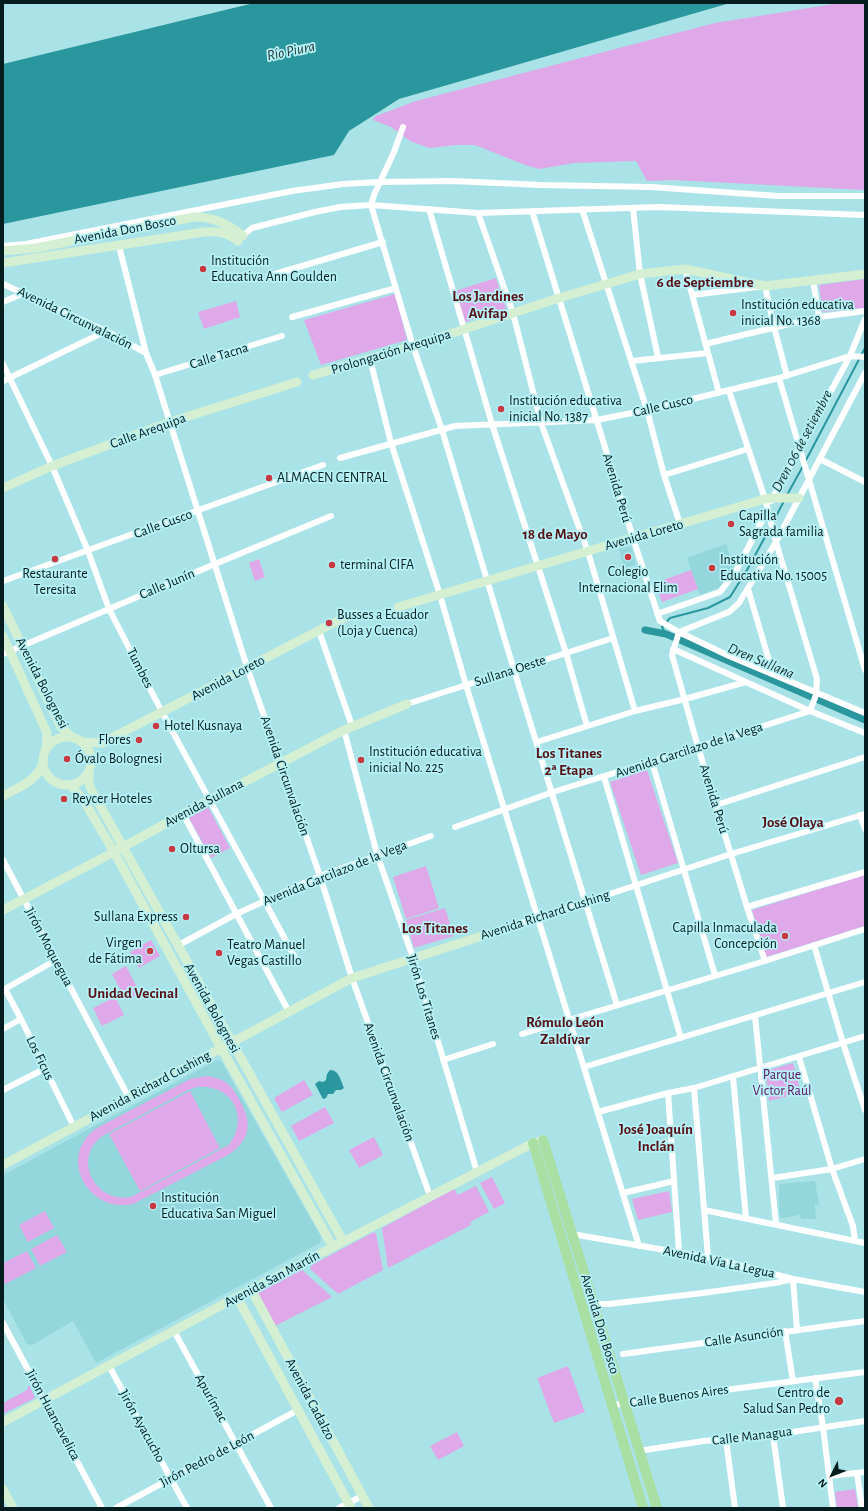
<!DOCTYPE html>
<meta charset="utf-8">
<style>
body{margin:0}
#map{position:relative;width:868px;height:1511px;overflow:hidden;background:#a9e3e8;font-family:"Alegreya Sans",sans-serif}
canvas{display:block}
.frame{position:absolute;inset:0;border:4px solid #051d1f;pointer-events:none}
.north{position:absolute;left:812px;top:1455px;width:40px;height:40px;-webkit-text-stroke:3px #b6f1f5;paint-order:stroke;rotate:228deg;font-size:11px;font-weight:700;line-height:16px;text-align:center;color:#051d1f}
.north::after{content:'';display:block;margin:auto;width:14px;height:18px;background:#051d1f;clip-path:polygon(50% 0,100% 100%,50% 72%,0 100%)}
</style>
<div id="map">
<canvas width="868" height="1511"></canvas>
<div class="frame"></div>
<div class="north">N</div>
</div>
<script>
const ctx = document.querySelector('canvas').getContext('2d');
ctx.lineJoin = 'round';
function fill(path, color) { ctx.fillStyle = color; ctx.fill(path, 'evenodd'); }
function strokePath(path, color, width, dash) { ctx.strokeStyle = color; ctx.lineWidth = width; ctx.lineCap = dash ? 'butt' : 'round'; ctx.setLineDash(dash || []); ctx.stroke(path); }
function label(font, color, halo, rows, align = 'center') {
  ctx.font = font + ' "Alegreya Sans",sans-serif'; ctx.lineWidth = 3.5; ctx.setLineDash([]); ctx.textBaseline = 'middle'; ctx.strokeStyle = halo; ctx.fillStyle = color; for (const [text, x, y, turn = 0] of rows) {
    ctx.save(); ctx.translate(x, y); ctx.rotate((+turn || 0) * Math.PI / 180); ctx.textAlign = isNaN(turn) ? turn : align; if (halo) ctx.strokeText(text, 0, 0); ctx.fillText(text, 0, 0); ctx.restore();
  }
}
const built = new Path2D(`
 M726,544L734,567L728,581L717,588L700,595L687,558Z
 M631,546L636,565L624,568L619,549Z
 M217,1060L221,1061L321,1237L320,1243L96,1363L73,1321L32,1345L27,1344L3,1299V1175Z
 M815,1181L819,1205L815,1204L816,1219H801L800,1215L781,1218L779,1210V1184Z`);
const green = new Path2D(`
 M840,3H865V190L673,180L647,181L636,161L575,163L539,169L525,165L475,145H457L429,148L410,141L391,127L373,120L376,116L416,101L715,23Z
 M496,278L506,309L465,322L455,291Z
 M865,279V308L823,312L819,285Z
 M395,294L407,340L321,365L304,320Z
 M236,301L240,317L204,329L198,312Z
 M259,559L265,577L255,581L249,563Z
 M691,570L698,589L662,602L655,583Z
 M647,770L678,863L641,875L610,782Z
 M208,807L230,848L211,858L189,818Z
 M426,866L439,908L406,919L393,877Z
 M865,875V926L766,957L752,910Z
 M445,908L454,936L414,948L406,920Z
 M151,940L160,956L139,968L130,952Z
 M126,966L140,993L126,1000L112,974Z
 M115,997L124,1015L102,1026L93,1008Z
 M793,1063L801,1093L769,1101L766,1071Z
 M207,1076C226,1079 232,1085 240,1101C253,1124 250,1140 228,1155L133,1204C88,1214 56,1156 97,1128L190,1079ZM197,1087C232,1084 250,1117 229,1145L131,1197C94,1204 71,1156 104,1135L188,1090Z
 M304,1080L313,1095L282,1112L274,1098Z
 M190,1091L220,1148L140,1191L109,1134Z
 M325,1107L334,1123L299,1141L291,1126Z
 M374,1137L383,1155L359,1168L349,1150Z
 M492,1177L505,1203L494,1209L480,1183Z
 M476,1186L489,1212L470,1222L471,1225L388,1268L382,1228L454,1189L458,1195Z
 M669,1191L672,1212L638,1220L632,1199Z
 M45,1211L54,1228L28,1242L19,1225Z
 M374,1232L376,1234L383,1270L338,1294L310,1269L312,1265Z
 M57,1235L67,1252L40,1266L31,1249Z
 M27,1251L36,1268L5,1284L3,1281V1263Z
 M302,1270L332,1297L275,1326L258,1293Z
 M568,1366L585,1412L554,1423L537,1378Z
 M29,1385L35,1398L3,1414V1403L27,1390Z
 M457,1432L464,1446L438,1460L430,1446Z
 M855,1489L858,1508H837L835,1492Z`);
const water = new Path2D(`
 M254,3H730L399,99L349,131L334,155L3,224V64Z
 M330,1070C339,1070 341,1081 344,1088L341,1090H336L333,1094H328L326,1098L323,1099L315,1084L319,1081L323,1082L326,1080L327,1074Z`);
const stream = new Path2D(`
 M806,460L865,348
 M787,495L803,466
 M773,522L784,501
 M666,634L662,627L670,618L708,608L730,597L747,570L771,526`);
const canal = new Path2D(`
 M645,630L666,634L865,720`);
const street = new Path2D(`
 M403,127L394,152L374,195L371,205L413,346L442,430L514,670L617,1005
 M633,208L640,274L658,357
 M429,209L492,424L566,653L587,726
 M582,209L647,410L664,475L680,524
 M532,211L633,538L660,621L679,632L729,656L865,713
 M478,213L513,313L541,423L588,552L635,711
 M240,238L252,228L315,212L340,207L371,205L478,213L658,207L865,215
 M3,246L26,244L292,191L343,184L380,182L453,181L541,185L651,187L778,196H865
 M119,246L146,353L155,375L247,667L320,876L352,978L430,1196
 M685,269L719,393
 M275,274L383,242
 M813,281L819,317
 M3,284L106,331L146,353
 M692,295L765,286L774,327L787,376
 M3,302L24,293
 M292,317L396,288
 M705,344L819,317L865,311
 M370,359L391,443L440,595L466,685L639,1246
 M632,361L708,353
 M3,364L52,466L88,551L109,609L162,712L298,963
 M155,375L282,336
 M779,378L865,670
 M3,381L106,331
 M340,458L455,426L597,420L647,410L779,378L850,356L865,357
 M820,459L865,482
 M664,475L748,449
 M771,501L850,356L865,319
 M3,581L323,465
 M748,589L773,674
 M657,614L720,592L736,571L768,509
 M319,631L352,726
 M679,632L672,655L698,747L747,907L765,961
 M679,632L729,612L739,603L776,542L865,373
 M673,649L810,711L865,733
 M3,654L215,564L331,516
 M407,704L613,638
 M344,730L377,854L413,958L477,1172
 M537,742L635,711L685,699L746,682
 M652,762L715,975
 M604,777L681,1038
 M716,805L865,757
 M183,814L289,1012
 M860,815L865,829
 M455,827L553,792L698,747L810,711L816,695L817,679L776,542L765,499L729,391
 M3,860L129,1098
 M747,907L865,872
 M482,936L731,854L865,814
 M814,945L843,1043L865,1110
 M177,946L236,914L320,876L431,836
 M5,989L21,1019L74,1127
 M3,990L56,960
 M755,1016L776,1224
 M3,1029L21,1019
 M522,1034L765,961L865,929
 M799,1057L832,1169L853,1226L855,1241
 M443,1060L493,1044
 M584,1067L865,982
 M733,1077L746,1218
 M694,1088L708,1257
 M3,1090L46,1068
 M668,1093L679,1252
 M598,1112L668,1093L694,1088L865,1036
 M772,1178L832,1169L865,1159
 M623,1193L674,1181
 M704,1210L865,1243
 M572,1234L711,1258L793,1279L865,1292
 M594,1304H609L703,1293L775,1283L793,1279L797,1330
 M3,1323L102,1508
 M174,1331L271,1508
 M785,1331L793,1381
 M623,1354L865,1321
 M109,1366L187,1508
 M815,1378L823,1427L833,1508
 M612,1406L624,1403L865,1372
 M773,1435L783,1508
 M726,1440L735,1508
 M638,1451L704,1441L773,1435L865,1421
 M857,1473L862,1508
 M829,1476L865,1472
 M116,1508L298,1410
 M339,1508L362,1496`);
const secondary = new Path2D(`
 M3,251L36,248L194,217C212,217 229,224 243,236
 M3,263L204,232C218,231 227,232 238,241
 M313,375L413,346L559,298L640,274L685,269L765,286L865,274
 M3,488L52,466L170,422L297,382
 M3,606L61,727L72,737
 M398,607L765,499L773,498H799
 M3,636L47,733L46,749
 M43 761a24 24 0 1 1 48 0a24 24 0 1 1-48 0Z
 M83,742L102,743L341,619L355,614
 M89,773V784L93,793L343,1241
 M71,785L84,801L114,852L221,1048L333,1247
 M3,796C19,787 37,781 43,763
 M3,910L114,852L183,814L344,730L407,704
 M3,1165L352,978L482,936
 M251,1289L369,1508
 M237,1297L351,1508
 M3,1422L237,1297L533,1143L540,1141
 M3,1489L13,1508`);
const primary = new Path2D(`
 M543,1140L657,1508
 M533,1143L643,1508`);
const markers = [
 [203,269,4,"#c83841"],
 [733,313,4,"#c83841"],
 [501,409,4,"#c83841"],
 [269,478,4,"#c83841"],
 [731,524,4,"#c83841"],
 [628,557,4,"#c83841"],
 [55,559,4,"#c83841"],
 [332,565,4,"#c83841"],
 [712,568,4,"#c83841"],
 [329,623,4,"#c83841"],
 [156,726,4,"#c83841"],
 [139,740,4,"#c83841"],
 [67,759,4,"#c83841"],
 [361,760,4,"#c83841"],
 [64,799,4,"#c83841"],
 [172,849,4,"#c83841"],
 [186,917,4,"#c83841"],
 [785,936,4,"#c83841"],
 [150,951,4,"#c83841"],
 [219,953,4,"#c83841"],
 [153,1206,4,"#c83841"],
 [839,1401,5,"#c83841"]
];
const streetNames = [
 ["Avenida Don Bosco",125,230,-11],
 ["Avenida Circunvalación",75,318,26],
 ["Prolongación Arequipa",391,352,-17],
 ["Calle Tacna",219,356,-17],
 ["Calle Cusco",663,406,-13],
 ["Calle Arequipa",148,431,-20],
 ["Avenida Perú",617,488,73],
 ["Calle Cusco",163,524,-20],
 ["Avenida Loreto",644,535,-16],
 ["Calle Junín",167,584,-23],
 ["Tumbes",140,668,63],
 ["Sullana Oeste",510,671,-18],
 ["Avenida Loreto",228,678,-28],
 ["Avenida Bolognesi",42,683,63],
 ["Avenida Garcilazo de la Vega",689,750,-18],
 ["Avenida Circunvalación",285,776,71],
 ["Avenida Perú",714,799,73],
 ["Avenida Sullana",204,803,-28],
 ["Avenida Garcilazo de la Vega",335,873,-22],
 ["Avenida Richard Cushing",545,915,-18],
 ["Jirón Moquegua",49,947,62],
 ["Jirón Los Titanes",424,997,73],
 ["Avenida Bolognesi",212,1008,61],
 ["Los Ficus",40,1058,64],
 ["Avenida Circunvalación",389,1082,70],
 ["Avenida Richard Cushing",150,1086,-28],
 ["Avenida Vía La Legua",719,1262,12],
 ["Avenida San Martín",272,1279,-28],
 ["Avenida Don Bosco",600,1324,73],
 ["Calle Asunción",744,1337,-8],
 ["Calle Buenos Aires",679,1396,-8],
 ["Apurímac",211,1398,61],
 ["Avenida Cadalzo",310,1399,62],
 ["Jirón Huancavelica",53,1415,62],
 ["Jirón Ayacucho",142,1426,61],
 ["Calle Managua",752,1436,-7],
 ["Jirón Pedro de León",207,1459,-28]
];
const poiNames = [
 ["Institución",211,261],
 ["Educativa Ann Goulden",211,277],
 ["Institución educativa",741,305],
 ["inicial No. 1368",741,321],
 ["Institución educativa",509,401],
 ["inicial No. 1387",509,417],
 ["ALMACEN CENTRAL",277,478],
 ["Capilla",739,516],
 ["Sagrada familia",739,532],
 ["Institución",720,560],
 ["Educativa No. 15005",720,576],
 ["terminal CIFA",340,565],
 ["Colegio",628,572,"center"],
 ["Internacional Elim",628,588,"center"],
 ["Restaurante",55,574,"center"],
 ["Teresita",55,590,"center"],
 ["Busses a Ecuador",337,615],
 ["(Loja y Cuenca)",337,631],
 ["Hotel Kusnaya",164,726],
 ["Flores",131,740,"right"],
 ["Institución educativa",369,752],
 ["inicial No. 225",369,768],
 ["Óvalo Bolognesi",75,759],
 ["Reycer Hoteles",72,799],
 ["Oltursa",180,849],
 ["Sullana Express",178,917,"right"],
 ["Capilla Inmaculada",777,928,"right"],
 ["Concepción",777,944,"right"],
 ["Virgen",142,943,"right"],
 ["de Fátima",142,959,"right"],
 ["Teatro Manuel",227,945],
 ["Vegas Castillo",227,961],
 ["Institución",161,1198],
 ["Educativa San Miguel",161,1214],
 ["Centro de",830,1393,"right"],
 ["Salud San Pedro",830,1409,"right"]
];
const parkNames = [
 ["Parque",782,1075],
 ["Victor Raúl",782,1091]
];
const waterNames = [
 ["Río Piura",291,51,-12],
 ["Dren 06 de setiembre",802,441,-62],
 ["Dren Sullana",761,661,23]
];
const neighbourhoodNames = [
 ["6 de Septiembre",705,282],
 ["Los Jardines",488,296],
 ["Avifap",488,313],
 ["18 de Mayo",555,534],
 ["Los Titanes",569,753],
 ["2ª Etapa",569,770],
 ["José Olaya",793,822],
 ["Los Titanes",435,928],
 ["Unidad Vecinal",133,993],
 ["Rómulo León",565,1022],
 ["Zaldívar",565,1039],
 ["José Joaquín",656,1129],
 ["Inclán",656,1146]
];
fill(built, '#93d7dc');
fill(green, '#dfa8e8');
fill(water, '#2a969d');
strokePath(stream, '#2a969d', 2);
strokePath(canal, '#2a969d', 7);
strokePath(street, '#fff', 6);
strokePath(secondary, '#d4efd1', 9);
strokePath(primary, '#aadfa4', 10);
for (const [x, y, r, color] of markers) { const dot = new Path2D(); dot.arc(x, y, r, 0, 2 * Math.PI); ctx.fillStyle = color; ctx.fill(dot); strokePath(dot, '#b6f1f5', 1.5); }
label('14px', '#051d1f', '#b6f1f5', streetNames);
label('14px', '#051d1f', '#b6f1f5', poiNames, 'left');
label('14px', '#5c1267', '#b6f1f5', parkNames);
label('italic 15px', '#1b3335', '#b6f1f5', waterNames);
label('bold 15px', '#571217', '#b6f1f5', neighbourhoodNames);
</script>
